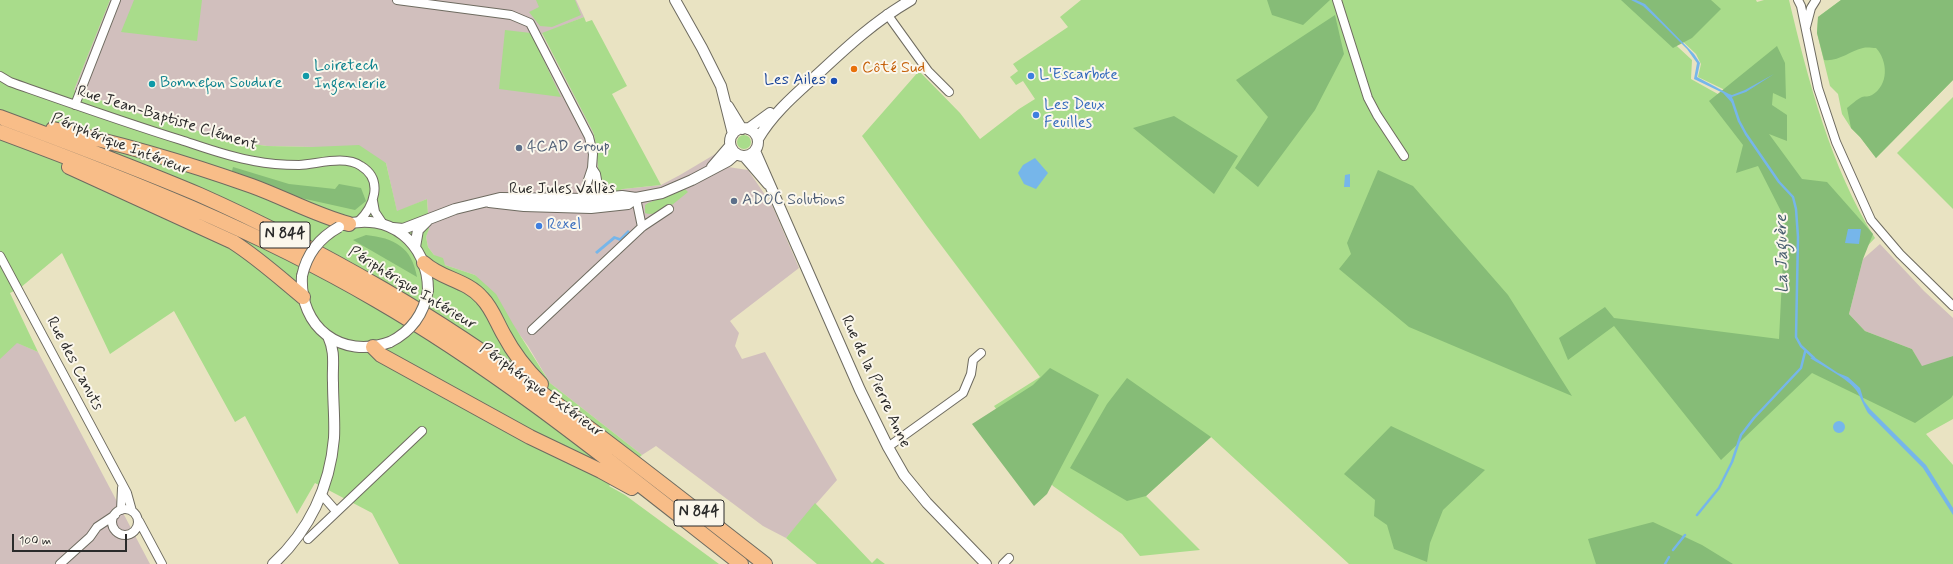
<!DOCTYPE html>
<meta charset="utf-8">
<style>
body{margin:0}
#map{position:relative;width:1953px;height:564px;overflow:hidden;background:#e9e3c2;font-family:Mynerve,sans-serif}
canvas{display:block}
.scale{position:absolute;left:12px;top:534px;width:115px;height:18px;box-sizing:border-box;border:2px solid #2b2b2b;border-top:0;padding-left:5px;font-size:12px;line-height:14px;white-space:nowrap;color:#2b2b2b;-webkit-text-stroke:3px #fbf7ec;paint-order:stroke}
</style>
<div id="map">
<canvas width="1953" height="564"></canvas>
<div class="scale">100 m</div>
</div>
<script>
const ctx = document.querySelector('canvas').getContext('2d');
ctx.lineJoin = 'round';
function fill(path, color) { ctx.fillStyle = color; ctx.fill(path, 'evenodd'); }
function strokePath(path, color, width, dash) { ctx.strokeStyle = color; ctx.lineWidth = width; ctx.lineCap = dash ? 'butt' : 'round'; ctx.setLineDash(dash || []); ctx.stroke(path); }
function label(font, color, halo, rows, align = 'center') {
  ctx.font = font + ' Mynerve,sans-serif'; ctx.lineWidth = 4; ctx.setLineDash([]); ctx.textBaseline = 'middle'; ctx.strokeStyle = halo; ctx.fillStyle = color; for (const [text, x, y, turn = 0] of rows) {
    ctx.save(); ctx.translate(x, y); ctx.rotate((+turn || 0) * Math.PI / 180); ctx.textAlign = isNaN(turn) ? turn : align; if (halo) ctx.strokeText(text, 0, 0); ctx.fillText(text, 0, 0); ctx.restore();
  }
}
const industrial = new Path2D(`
 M110,0H576L584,17L542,34L593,132L597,146L600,179L603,184L608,190L615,192L623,189L661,185L680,175L717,153L728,167L748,170L772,205L799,268L730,321L739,333L735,346L742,359L765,352L837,480L786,538L763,526L656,446L642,455L550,383L528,346L475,275L445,265L434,255L428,247L426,237L429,228L427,199L397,212L386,163L312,147L267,146L223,140L185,126L129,111L74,90Z
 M1880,244L1924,291L1953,318V356L1922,367L1912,349L1865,331L1849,314L1863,259Z
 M0,335L38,352L150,564H0Z`);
const green = new Path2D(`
 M0,0H110L74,90L129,111L185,126L223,140L267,146L312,147L359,145L386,163L397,211L427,199L429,229L426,237L428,247L434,255L443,258L445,265L475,275L496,294L513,324L550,383L642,455L609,486L625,495L719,564H399L372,513L315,483L297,514L245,416L235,422L174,311L110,354L62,253L20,288L10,293L38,352L17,343L0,359Z
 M134,0H202L197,41L121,32Z
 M536,0H575L581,15L552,27L540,26L529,12L539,7Z
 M1081,0H1627L1692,60L1691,79L1725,98L1800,237L1727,91L1698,77L1701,64L1696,54L1639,0H1756L1757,2L1764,0H1789C1808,80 1831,168 1875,238L1859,255L1847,314L1864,333L1923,382L1953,380V419L1926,434L1953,465V564H1349L1211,437L1146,496L1200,550L1140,556L1122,534L1053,486L994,406L1040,377L926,225L862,136L919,71L960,113L980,139L1019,109L1035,99L1023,81L1016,85L1010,77L1018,71L1013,64L1068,27L1060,17Z
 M1841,0H1953V80L1876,158L1860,137L1851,128L1842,114L1838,94L1830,86L1817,33L1818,17Z
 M584,17L586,22L592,20L627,86L612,94L661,185L623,189L615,192C592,184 600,151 593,132L542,33Z
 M505,30L531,33L561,97L499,89Z
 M1953,97V209L1897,153Z
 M737 142a7 7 0 1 1 14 0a7 7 0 1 1-14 0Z
 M685,189L688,192L672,205L668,204C662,209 654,217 645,213V205L648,203Z
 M815,503L872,563L877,558L885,564H817L786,538Z`);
const forest = new Path2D(`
 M1267,0H1330L1303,25L1272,15Z
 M1621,0H1711L1721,9L1692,38L1673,48Z
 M1841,0H1953V80L1876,158L1860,137L1851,128L1847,108C1851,105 1857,99 1862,97C1865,96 1869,97 1872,95C1889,85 1888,61 1876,48C1872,48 1867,47 1863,48C1850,51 1838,62 1824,60L1817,33L1818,17Z
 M1335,15L1344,54L1315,110L1258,187L1235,168L1268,117L1236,80Z
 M1777,46L1785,63L1786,99L1773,93L1772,105L1787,115V141L1769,134L1802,179L1827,182L1873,234L1863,259L1849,314L1865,331L1912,349L1922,366L1953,356V395L1951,398L1915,423L1812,373L1721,460L1614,326L1568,360L1559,338L1605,307L1614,318L1779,339L1785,219L1758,166L1736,173L1743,145L1709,101Z
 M1174,116L1238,156L1214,194L1133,128Z
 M233,167L289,184L335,189L339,184L361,188L366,201L355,210L301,198L232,171Z
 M1378,170L1413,186L1508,295L1572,396L1409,327L1339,269L1351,254L1347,243Z
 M366,235C394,238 412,247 417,277L353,240Z
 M1050,368L1099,395L1047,494L1034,506L972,424L1033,385Z
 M1127,378L1211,437L1146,496L1127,501L1070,468L1107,404Z
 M1391,426L1485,470L1443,510L1430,543L1427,562L1394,549L1387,525L1374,516L1375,500L1344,474Z
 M1653,522L1702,545L1733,564H1596L1588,539Z`);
const water = new Path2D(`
 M1631,0H1636L1645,4L1694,54L1700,63L1697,77L1729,94L1732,95L1745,90L1774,74L1746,92L1732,97L1734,103H1732L1723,93L1694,79L1697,63L1687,49L1661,23L1643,6Z
 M1035,158L1048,173L1036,189L1024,184L1018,173L1023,165Z
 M1350,174V187H1344L1345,175Z
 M1848,229H1861L1859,244L1845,243Z
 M628,230L630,232L620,241L615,239L597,254L595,252L614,236L620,238Z
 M1814,357L1838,373L1848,377L1860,388L1864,401L1870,409L1926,465L1953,508V515L1923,468L1868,413C1864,407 1860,395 1856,390C1847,378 1824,367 1810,358Z
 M1833 427a6 6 0 1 1 12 0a6 6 0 1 1-12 0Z`);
const stream = new Path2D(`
 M1732,100L1739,121L1746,134L1779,182L1793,197L1796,209L1798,237L1796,337L1801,346L1814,358
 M1697,515L1719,488L1732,462L1741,435L1754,418L1801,368L1805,352
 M1673,550L1685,535
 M1665,564L1669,557`);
const minor = new Path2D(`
 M397,0L511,15L530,23L589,137L593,154L592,168
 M1337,0L1368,98L1377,115L1404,156
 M1798,0L1801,6L1818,88L1836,142L1871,220L1900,254L1953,306
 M887,14L928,71L949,92
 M1806,27L1811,8L1816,0
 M0,76L10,82C67,102 123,122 181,140C205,148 229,157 254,161C269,164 284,165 299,165C318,164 345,155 361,166C384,180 374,207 358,222
 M75,105L116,0
 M636,198L642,227
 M591,199L599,191L596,174L592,168L587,183L586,194L591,199V202
 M373,201L375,212L383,224
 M0,256L127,493L132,511
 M532,330L642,227L669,209
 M888,447L963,393L971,374L973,360L981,353
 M322,495L336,511
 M112 522a13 13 0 1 1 26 0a13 13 0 1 1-26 0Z
 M121,510L122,488
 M139,521L162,564
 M308,539L422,431
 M60,564L90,537L97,527L115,515
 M1003,564L1009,558`);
const tertiary = new Path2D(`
 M675,0L702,48L721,86L733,134
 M728,106L742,129
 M730 142a14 14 0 1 1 28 0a14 14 0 1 1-28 0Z
 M748,129L770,113
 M758,139C773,113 796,94 818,74C848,46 875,21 911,0
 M755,151L860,390L888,447L904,475L927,503L986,564
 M744,156L768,184
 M712,167L730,146
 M489,202L524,206L591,208L628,204L636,198
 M343,225C389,211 428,243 428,290
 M393,228L403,229L455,209L500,198L591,199L622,196L636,198L662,193L692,180L728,161L736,154
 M415,247L418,230L427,221
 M302,276C299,327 341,360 390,342
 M273,564C309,531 330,487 334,438C335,420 333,402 333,383C332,365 336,354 328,336`);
const trunk = new Path2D(`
 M0,117C67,142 134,167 200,195C263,223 324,255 383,289C519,368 641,468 765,564
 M53,129C120,143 187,163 252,186C285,198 315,215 349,224
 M0,132C129,180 256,230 376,300C506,375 623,472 741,564
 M69,167L233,242C258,258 280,278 303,297
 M424,263C441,279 467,280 482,298C492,308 497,323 504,335C514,354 526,369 541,384
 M373,347L381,355L530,437L601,471L632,488`);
const tertiaryBridge = new Path2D(`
 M302,276C307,253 319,238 339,227
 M390,342C412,331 424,314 428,290`);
const markers = [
 [854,69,4,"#e8710a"],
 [306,76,4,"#0f9aa8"],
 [1031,76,4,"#3f7fe0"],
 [834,81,4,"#1a4fb4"],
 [152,84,4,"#0f9aa8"],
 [1036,115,4,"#3f7fe0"],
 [519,148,4,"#5c6f8a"],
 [734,201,4,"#5c6f8a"],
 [539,226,4,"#3f7fe0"]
];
const shields = [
 [285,235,50],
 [699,513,50]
];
const shieldNames = [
 ["N 844",285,235],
 ["N 844",699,513]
];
const cultureNames = [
 ["Loiretech",314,67],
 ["Ingenierie",314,85],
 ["Bonnefon Soudure",160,84]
];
const foodNames = [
 ["Côté Sud",862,69]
];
const shopNames = [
 ["L'Escarbote",1039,76],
 ["Les Deux",1044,106],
 ["Feuilles",1044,124],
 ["Rexel",547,226]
];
const transitNames = [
 ["Les Ailes",826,81]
];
const streetNames = [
 ["Rue Jean-Baptiste Clément",167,119,17],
 ["Périphérique Intérieur",120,145,21],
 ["Rue Jules Vallès",562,190],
 ["Périphérique Intérieur",412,289,31],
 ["Rue des Canuts",74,364,62],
 ["Rue de la Pierre Anne",875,382,65],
 ["Périphérique Extérieur",541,391,36]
];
const serviceNames = [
 ["4CAD Group",527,148],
 ["ADOC Solutions",742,201]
];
const waterNames = [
 ["La Jaguère",1783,254,-91]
];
fill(industrial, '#d1bfbd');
fill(green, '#a9dc8b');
fill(forest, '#86bc77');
fill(water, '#76b6ea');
strokePath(stream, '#76b6ea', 2.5);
strokePath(minor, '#6e6b60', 10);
strokePath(tertiary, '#6e6b60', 12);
strokePath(trunk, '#6e6b60', 16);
strokePath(minor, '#fff', 8);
strokePath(tertiary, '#fff', 10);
strokePath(trunk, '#f8bd88', 14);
strokePath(tertiaryBridge, '#6e6b60', 12, []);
strokePath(tertiaryBridge, '#fff', 10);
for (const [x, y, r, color] of markers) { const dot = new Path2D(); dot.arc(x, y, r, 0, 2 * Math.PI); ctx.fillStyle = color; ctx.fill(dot); strokePath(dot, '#fbf7ec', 1.5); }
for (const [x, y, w] of shields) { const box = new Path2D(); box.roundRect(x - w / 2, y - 13, w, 26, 3); ctx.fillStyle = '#fbf7ec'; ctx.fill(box); strokePath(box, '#2b2b2b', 1); }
label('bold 15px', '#2b2b2b', null, shieldNames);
label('16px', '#0d838f', '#fbf7ec', cultureNames, 'left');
label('16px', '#c56008', '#fbf7ec', foodNames, 'left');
label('16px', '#366cbe', '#fbf7ec', shopNames, 'left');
label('16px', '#164399', '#fbf7ec', transitNames, 'right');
label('16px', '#2b2b2b', '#fbf7ec', streetNames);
label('16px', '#4e5e75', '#fbf7ec', serviceNames, 'left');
label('italic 17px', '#455c6e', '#fbf7ec', waterNames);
</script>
